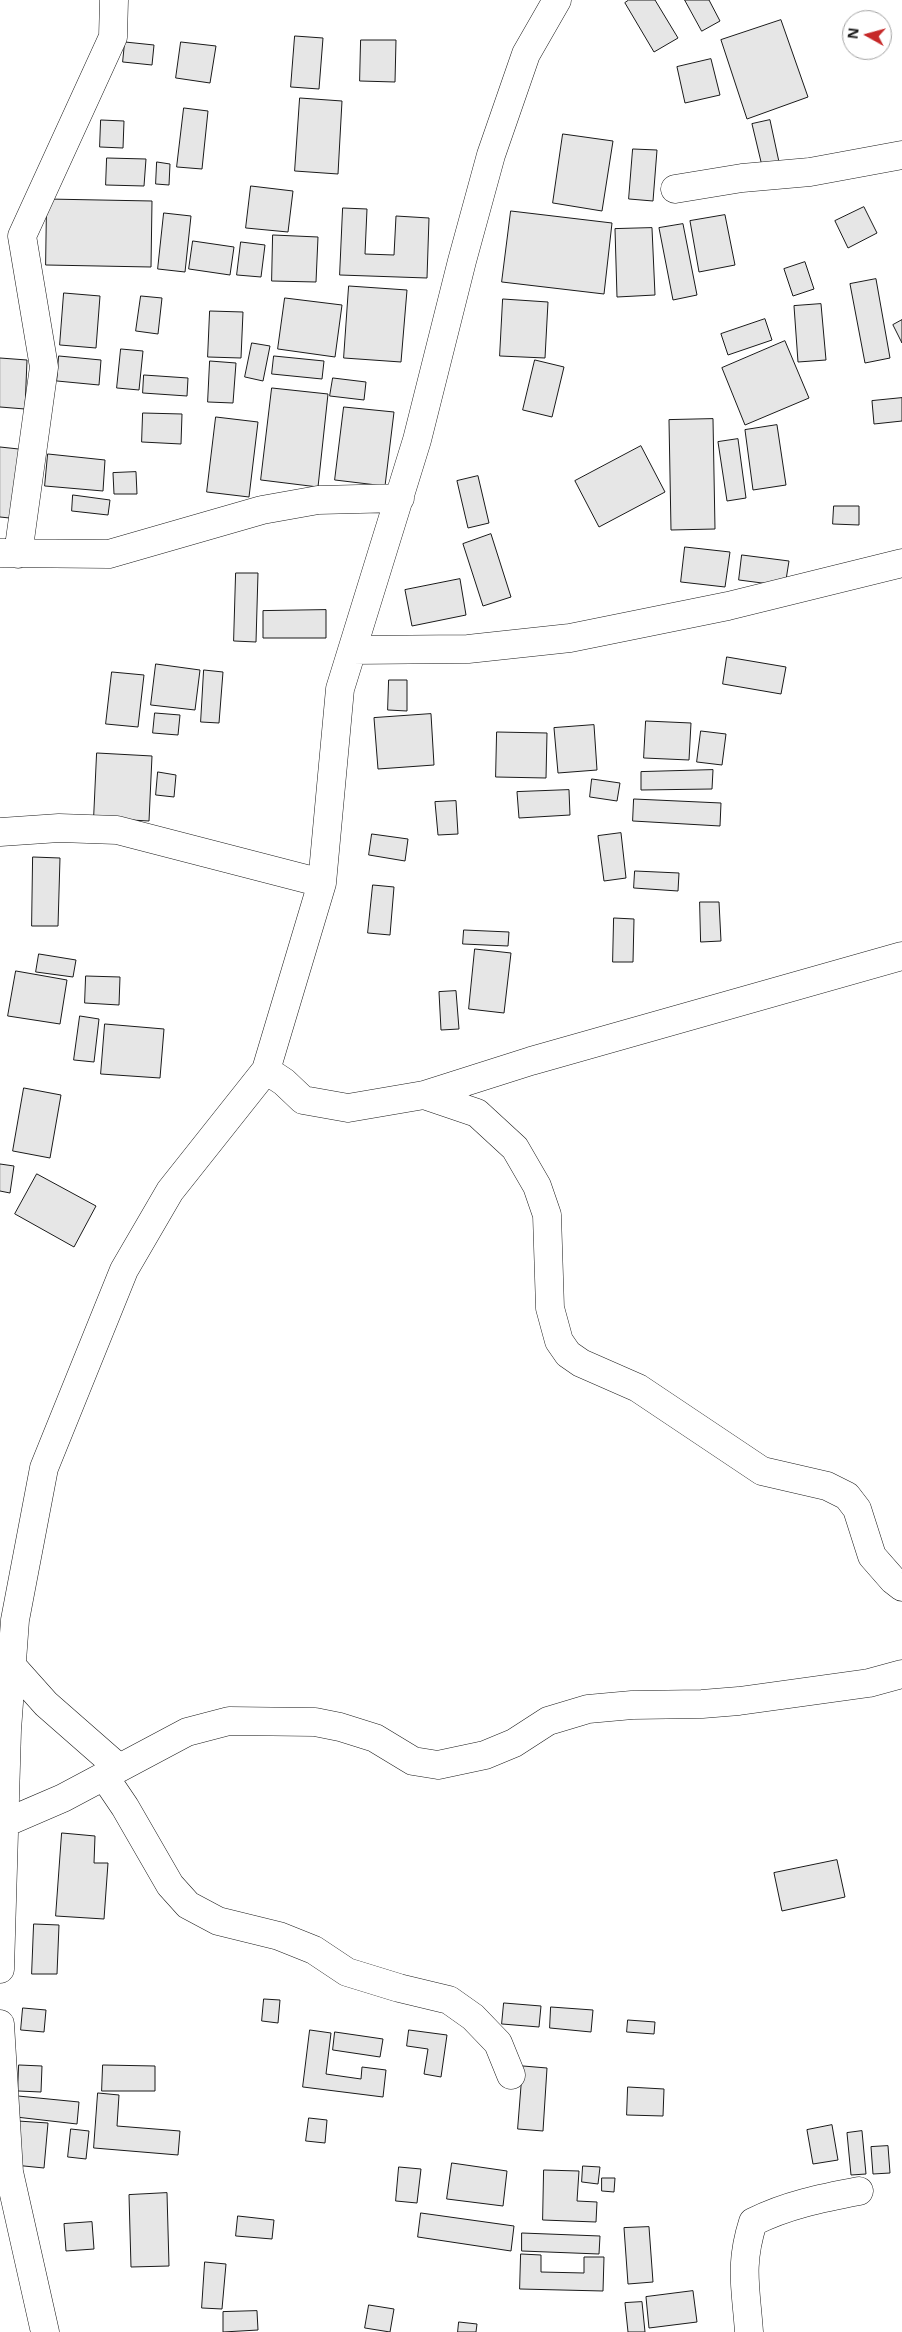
<!DOCTYPE html>
<style>
body{margin:0}
#map{position:relative;width:902px;height:2332px;overflow:hidden;background:#fff;font-family:"Noto Sans",sans-serif}
canvas{display:block}
.north{position:absolute;left:842px;top:10px;width:50px;height:50px;box-sizing:border-box;background:#fff;border:1px solid #a3a3a3;border-radius:50%;rotate:277deg;font-size:14px;font-weight:700;line-height:20px;text-align:center;color:#1a1a1a}
.north::after{content:'';display:block;margin:auto;width:18px;height:22px;background:#c62828;clip-path:polygon(50% 0,100% 100%,50% 72%,0 100%)}
</style>
<div id="map">
<canvas width="902" height="2332"></canvas>
<div class="north">N</div>
</div>
<script>
const ctx = document.querySelector('canvas').getContext('2d');
ctx.lineJoin = 'round';
function fill(path, color) { ctx.fillStyle = color; ctx.fill(path, 'evenodd'); }
function strokePath(path, color, width, dash) { ctx.strokeStyle = color; ctx.lineWidth = width; ctx.lineCap = dash ? 'butt' : 'round'; ctx.setLineDash(dash || []); ctx.stroke(path); }
const building = new Path2D(`
 M629,0H655L678,38L654,52L625,3Z
 M685,0H709L720,21L702,31Z
 M781,20L808,97L747,119L721,40Z
 M295,36L323,38L319,89L291,87Z
 M361,40H396L395,82L360,81Z
 M125,42L154,45L152,65L123,62Z
 M181,42L216,46L210,83L176,78Z
 M711,59L720,95L685,103L677,67Z
 M300,98L342,101L338,174L295,171Z
 M184,108L208,111L202,169L177,167Z
 M101,120L124,121L123,148L100,147Z
 M770,120L779,162L762,166L752,124Z
 M563,134L613,141L602,211L553,203Z
 M633,149L657,150L653,201L629,199Z
 M107,158L146,159L144,186L106,185Z
 M157,162L170,164L169,185L156,184Z
 M251,186L293,191L288,232L246,228Z
 M47,199L152,201L151,267L46,265Z
 M864,207L877,233L848,248L835,221Z
 M343,208L367,209L365,254L394,255L396,216L429,218L427,278L340,275Z
 M511,211L612,223L604,294L502,282Z
 M164,213L191,216L185,272L158,269Z
 M725,215L735,265L699,272L690,221Z
 M683,224L697,295L673,300L659,228Z
 M652,228L655,295L617,297L615,229Z
 M273,235L318,237L316,282L272,281Z
 M193,241L234,247L230,275L189,269Z
 M241,242L265,245L261,277L237,275Z
 M805,262L814,289L793,296L784,269Z
 M876,279L890,358L865,363L850,284Z
 M349,286L407,290L401,362L344,358Z
 M64,293L100,296L96,348L60,345Z
 M141,296L162,298L158,334L136,331Z
 M285,298L342,305L335,357L278,349Z
 M503,299L548,302L545,358L500,356Z
 M821,304L826,360L798,362L794,306Z
 M210,311L243,312L241,358L208,357Z
 M765,319L772,340L728,355L721,334Z
 M902,320V343L893,325Z
 M785,341L809,398L745,425L722,368Z
 M252,343L270,346L263,381L245,377Z
 M121,349L143,351L139,390L117,388Z
 M59,356L101,360L99,385L57,381Z
 M274,356L324,361L322,379L272,374Z
 M0,358L27,360L25,409L0,407Z
 M535,360L564,367L552,417L523,410Z
 M210,361L236,363L233,403L208,402Z
 M144,375L188,378L187,396L143,393Z
 M333,378L366,382L364,400L330,396Z
 M272,388L328,394L318,487L261,480Z
 M902,398V421L874,424L872,401Z
 M344,407L394,412L385,486L335,480Z
 M143,413L182,414L181,444L142,442Z
 M216,417L258,422L249,497L207,492Z
 M713,419L715,529L671,530L669,420Z
 M777,425L786,485L753,490L745,430Z
 M738,439L746,498L727,501L718,442Z
 M641,446L665,492L599,527L575,481Z
 M0,447L28,450L19,519L0,517Z
 M48,454L105,460L103,491L45,486Z
 M136,472L137,494H114L113,473Z
 M478,476L489,523L468,528L457,481Z
 M73,495L110,500L108,515L72,511Z
 M834,506H859V525L833,524Z
 M491,534L511,597L483,606L463,544Z
 M685,547L730,552L725,587L681,582Z
 M742,555L789,561L785,586L739,580Z
 M236,573H258L256,642L234,641Z
 M460,579L466,615L412,626L405,590Z
 M326,610V638H263V611Z
 M727,657L786,667L781,694L723,684Z
 M156,664L200,670L195,710L151,705Z
 M204,670L223,672L219,723L201,722Z
 M112,672L144,675L138,727L106,724Z
 M389,680H407V711L388,710Z
 M155,713L180,715L178,735L153,733Z
 M431,714L434,765L378,769L374,718Z
 M646,721L691,723L689,760L644,758Z
 M594,725L597,770L558,773L554,728Z
 M701,731L726,734L722,765L697,762Z
 M497,732L547,733L546,778L496,777Z
 M97,753L152,756L149,821L94,818Z
 M713,770L712,789L641,790V772Z
 M158,772L176,775L174,797L156,795Z
 M592,779L620,783L617,801L590,797Z
 M569,790L570,815L519,818L517,792Z
 M634,799L721,803L720,826L633,821Z
 M456,801L458,834L438,835L435,802Z
 M621,833L626,878L604,881L598,836Z
 M372,834L408,839L405,861L369,855Z
 M33,857L60,858L58,926H32Z
 M635,871L679,873L678,891L634,888Z
 M373,885L394,887L390,935L368,933Z
 M700,902H719L721,941L701,942Z
 M614,918L634,919L633,962H613Z
 M464,930L509,932L508,946L463,944Z
 M475,949L511,953L504,1013L469,1009Z
 M39,954L76,960L73,977L36,972Z
 M16,971L67,980L60,1024L8,1016Z
 M86,976L120,977L119,1005L85,1003Z
 M456,991L459,1029L441,1030L439,992Z
 M80,1016L99,1019L94,1062L74,1060Z
 M105,1024L164,1029L160,1078L101,1074Z
 M24,1088L61,1095L50,1158L13,1151Z
 M0,1164L14,1166L10,1193L0,1191Z
 M37,1174L96,1206L74,1247L15,1214Z
 M62,1833L95,1836L94,1863H108L104,1919L56,1916Z
 M837,1860L845,1897L782,1911L774,1873Z
 M34,1924L59,1925L57,1974H32Z
 M264,1999L280,2000L278,2023L262,2021Z
 M504,2003L541,2006L539,2027L502,2024Z
 M551,2007L593,2010L591,2032L550,2028Z
 M23,2008L46,2010L44,2032L21,2030Z
 M628,2020L655,2022L654,2034L627,2032Z
 M310,2030L331,2033L326,2074L361,2079L362,2067L386,2070L383,2097L303,2087Z
 M409,2030L447,2035L441,2077L424,2074L428,2049L407,2046Z
 M335,2032L383,2039L380,2057L333,2050Z
 M19,2065L42,2066L41,2092L18,2091Z
 M103,2065L155,2066V2091H102Z
 M523,2066L547,2068L543,2131L518,2129Z
 M628,2087L664,2089L663,2116L627,2115Z
 M98,2093L119,2095L117,2126L180,2131L178,2155L94,2148Z
 M18,2096L79,2102L77,2124L16,2117Z
 M309,2118L327,2120L325,2143L306,2141Z
 M18,2121L48,2123L44,2168L14,2165Z
 M832,2125L838,2160L813,2164L807,2130Z
 M71,2129L89,2131L86,2159L68,2157Z
 M862,2131L866,2174L851,2175L847,2133Z
 M888,2146L890,2173L873,2174L871,2147Z
 M452,2163L507,2171L503,2206L447,2199Z
 M583,2166L600,2167L598,2184L582,2182Z
 M399,2167L421,2169L417,2203L396,2201Z
 M544,2170L579,2171L577,2201L597,2202L596,2222L543,2220Z
 M602,2178H615L614,2192L602,2191Z
 M167,2193L169,2266L131,2267L129,2195Z
 M421,2213L514,2226L511,2251L418,2237Z
 M238,2216L274,2220L272,2239L236,2236Z
 M92,2222L94,2249L66,2251L64,2224Z
 M649,2227L653,2282L628,2284L624,2228Z
 M522,2233L600,2236L599,2254L522,2251Z
 M521,2254L541,2255V2272L584,2273V2257H604L603,2291L520,2289Z
 M205,2262L226,2264L222,2309L202,2308Z
 M693,2291L697,2322L649,2328L646,2297Z
 M642,2302L645,2332H628L625,2303Z
 M369,2305L394,2309L390,2332L365,2328Z
 M257,2311L258,2330L223,2332V2312Z
 M459,2322L477,2324L476,2332H458Z`);
const street = new Path2D(`
 M675,189L742,178L810,172L902,155
 M1,553L109,554L262,510L318,500L400,498
 M18,554L44,367L22,236L113,37L114,0
 M352,650L468,649L570,638L728,606L902,563
 M0,832L59,828L117,830L322,883
 M266,1070L284,1082L303,1100L348,1108L424,1095L531,1061L902,956
 M424,1095L477,1113L515,1148L537,1186L547,1215L550,1308L559,1341L568,1354L581,1363L638,1388L762,1471L827,1486L847,1496L857,1509L872,1556L893,1580L902,1587
 M12,1666L46,1704L119,1768
 M104,1776L125,1807L170,1885L188,1905L218,1921L279,1936L314,1950L347,1972L399,1988L449,2000L473,2017L498,2043L511,2075
 M5,1823L63,1798L187,1732L229,1721L315,1722L340,1727L375,1738L413,1761L438,1765L485,1755L514,1743L548,1721L588,1709L632,1705L702,1704L739,1701L869,1683L902,1674
 M0,1969L7,1730L15,1620L44,1468L124,1270L170,1191L266,1070L322,883L340,689L417,440L462,261L491,155L526,54L557,0
 M0,2024L9,2172L45,2332
 M749,2332C746,2288 739,2266 753,2222C787,2205 822,2198 859,2191`);
fill(building, '#e6e6e6');
strokePath(building, '#1a1a1a', 1);
strokePath(street, '#1a1a1a', 29);
strokePath(street, '#fff', 28);
</script>
